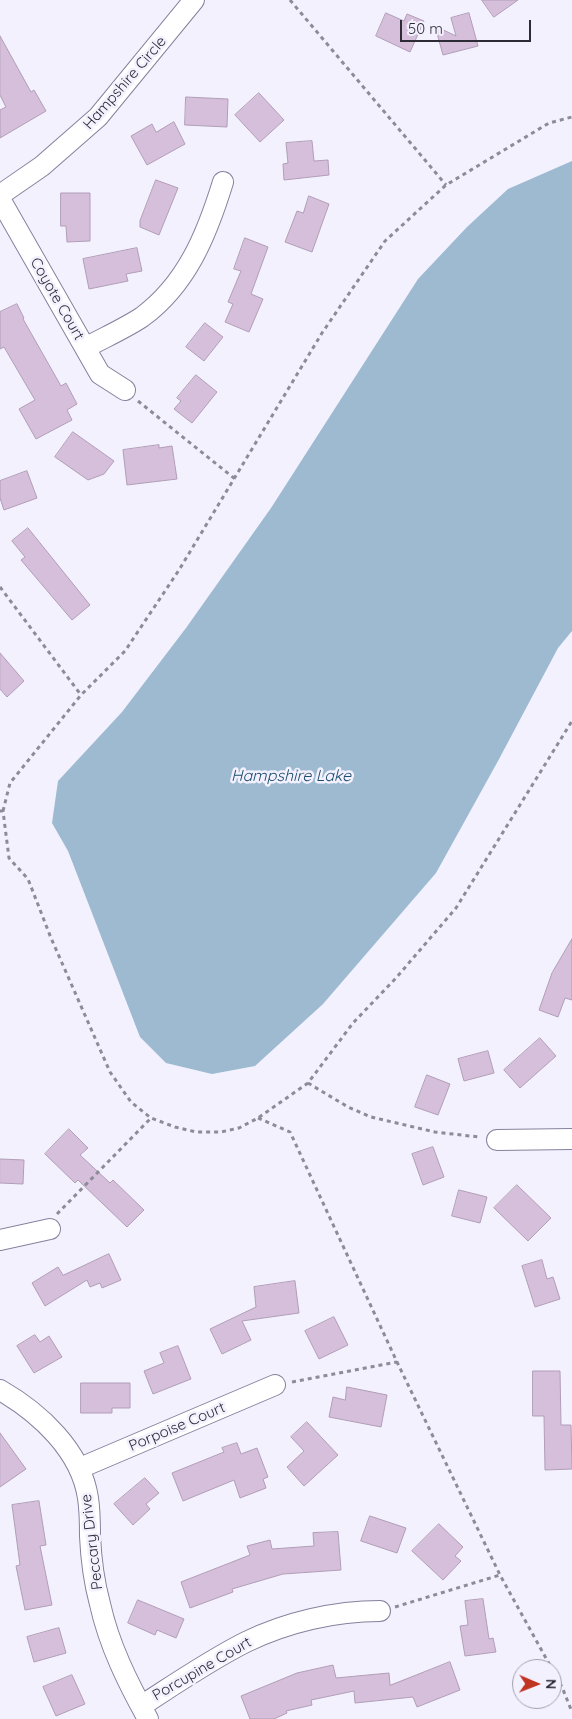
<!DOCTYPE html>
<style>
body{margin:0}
#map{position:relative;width:572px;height:1719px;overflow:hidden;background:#f3f1fe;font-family:Quicksand,sans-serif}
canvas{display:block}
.north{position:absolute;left:512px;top:1659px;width:50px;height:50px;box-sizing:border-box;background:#f3f1fe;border:1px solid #a4a2ae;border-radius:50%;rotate:91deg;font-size:14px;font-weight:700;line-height:20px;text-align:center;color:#2d2b36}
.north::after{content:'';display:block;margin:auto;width:18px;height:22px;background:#c03422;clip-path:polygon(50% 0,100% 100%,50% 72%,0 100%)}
.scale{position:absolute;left:400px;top:20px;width:131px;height:22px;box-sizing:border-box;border:2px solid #2d2b36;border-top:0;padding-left:6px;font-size:15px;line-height:18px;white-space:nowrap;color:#2d2b36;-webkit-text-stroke:4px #f3f1fe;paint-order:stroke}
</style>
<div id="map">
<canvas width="572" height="1719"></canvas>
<div class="north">N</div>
<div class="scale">50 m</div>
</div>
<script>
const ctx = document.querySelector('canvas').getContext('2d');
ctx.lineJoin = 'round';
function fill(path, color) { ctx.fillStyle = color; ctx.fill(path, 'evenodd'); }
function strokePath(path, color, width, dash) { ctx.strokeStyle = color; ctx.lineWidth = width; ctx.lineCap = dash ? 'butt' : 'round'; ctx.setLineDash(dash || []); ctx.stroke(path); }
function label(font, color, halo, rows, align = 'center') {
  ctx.font = font + ' Quicksand,sans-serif'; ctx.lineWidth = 5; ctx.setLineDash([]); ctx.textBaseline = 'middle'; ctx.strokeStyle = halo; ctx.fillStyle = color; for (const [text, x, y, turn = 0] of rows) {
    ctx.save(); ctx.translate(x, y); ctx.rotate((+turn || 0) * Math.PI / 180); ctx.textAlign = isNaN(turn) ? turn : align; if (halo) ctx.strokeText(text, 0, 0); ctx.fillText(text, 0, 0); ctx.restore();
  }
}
const water = new Path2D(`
 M572,161V631L558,648L498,761L436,873L323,1004L255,1066L212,1074L166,1063L140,1037L68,851L52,823L58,781L122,712L186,628L271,508L418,279L467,227L508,189Z`);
const building = new Path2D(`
 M482,0H518L494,17Z
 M386,13L404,21L407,14L424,21L410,52L376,36Z
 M469,13L478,46L443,55L435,26L456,36L451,18Z
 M0,36L31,92L34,90L46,111L0,138V110L6,107L0,95Z
 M259,93L284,120L260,142L235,115Z
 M186,97L228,99L227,127L185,125Z
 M174,122L185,144L147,165L131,136L152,124L156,132Z
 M312,141L314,161L328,160L329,175L284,180L283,164L288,163L286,143Z
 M156,180L178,188L159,235L140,227V221Z
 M61,193H90V241L67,242L66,226H61Z
 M309,196L329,204L312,252L285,242L297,211L303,213Z
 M245,238L268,247L251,294L263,299L249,332L225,322L233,304L228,302L241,271L234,269Z
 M137,248L142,271L126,274L128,281L89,289L83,259Z
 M17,304L24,318L23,319L61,386L66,383L77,404L67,410L72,420L36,439L19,409L35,400L4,347L0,349V312Z
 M205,323L223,337L204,361L186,347Z
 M196,375L217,392L192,423L174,409L181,401L177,398Z
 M73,432L114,461L104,474L88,480L55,457Z
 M159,445V448L172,446L177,479L127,485L123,450Z
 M27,471L37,498L4,510L0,498V481Z
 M28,528L90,605L72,620L21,560L25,557L12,541Z
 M0,653L24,681L7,697L0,689Z
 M572,939V1000L565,998L558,1017L539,1010L552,973Z
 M540,1038L556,1056L520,1088L504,1070Z
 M488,1051L494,1073L464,1081L458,1059Z
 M427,1075L450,1084L438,1115L415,1107Z
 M69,1129L88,1148L80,1155L110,1183L113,1180L144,1210L127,1227L78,1180L75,1183L45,1154Z
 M433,1147L444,1177L423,1185L412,1154Z
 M0,1159L24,1160L23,1184L0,1183Z
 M517,1185L551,1218L528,1241L494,1208Z
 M459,1190L487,1197L480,1223L452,1216Z
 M109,1254L121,1280L102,1288L100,1283L90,1287L87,1280L45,1306L32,1283L58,1267L63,1275Z
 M542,1260L547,1279L553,1277L560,1299L535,1307L522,1266Z
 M295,1281L299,1313L242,1321L251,1340L222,1354L210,1329L256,1307L254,1287Z
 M334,1317L348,1345L319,1359L305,1331Z
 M35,1335L40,1342L49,1336L62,1357L34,1373L17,1346Z
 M178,1346L191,1379L153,1394L144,1371L164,1363L160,1353Z
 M533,1371H560L561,1425H571L572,1469L545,1470L544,1416H533Z
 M81,1383H130V1408H112V1413H81Z
 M347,1387L387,1395L381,1427L329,1417L333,1397L345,1400Z
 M307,1422L338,1455L304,1486L287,1467L304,1451L291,1437Z
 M0,1433L26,1469L0,1487Z
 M237,1443L241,1454L257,1448L268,1477L263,1479L266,1488L240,1498L234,1480L183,1501L172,1473L224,1452L222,1448Z
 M145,1478L159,1493L146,1504L150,1509L133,1525L114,1504Z
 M39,1501L46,1545L40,1546L52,1605L25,1610L16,1566L20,1565L12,1505Z
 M370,1516L406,1528L397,1553L361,1541Z
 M439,1524L463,1547L455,1556L461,1561L443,1580L412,1551Z
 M338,1532L341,1570L283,1574L232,1589L233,1592L190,1608L181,1582L250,1555L247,1546L270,1540L272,1549L314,1546L313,1533Z
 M483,1599L489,1639L493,1638L496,1652L465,1656L460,1626L468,1625L465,1601Z
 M138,1600L184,1619L176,1638L157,1630L155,1635L128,1623Z
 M59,1628L66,1653L34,1662L27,1637Z
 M450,1662L460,1690L417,1707L413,1697L355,1703L354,1691L311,1700L312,1705L286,1711L287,1713L274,1719H250L241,1696L297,1673L333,1665L336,1678L389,1673L390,1685Z
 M72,1675L85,1704L56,1716L43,1687Z`);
const path = new Path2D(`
 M290,0L446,185
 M138,401L235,479
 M0,587L81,695
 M0,811H3L9,858L28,879L51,938L110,1072L131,1102L151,1118L175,1127L196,1132H221L239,1128L258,1118L308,1083L353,1023L396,978L456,908L572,721
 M3,811L10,783L81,695L125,651L179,570L322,333L385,241L446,185L549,123L572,117
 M308,1083L348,1107L371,1117L435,1132L479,1137
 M258,1118L290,1132L397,1362L500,1575L552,1669
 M57,1214L151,1118
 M292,1382L397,1362
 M395,1607L500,1575
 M552,1669L562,1687L572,1712`);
const minor = new Path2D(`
 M0,195L42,166L98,117L194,0
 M0,199L100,374L125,390
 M85,348C103,338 124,329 142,317C187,284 207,234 223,182
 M497,1140L572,1139
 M0,1240L50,1229
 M0,1390C40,1413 81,1451 88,1498C90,1511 90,1524 90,1536C91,1559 94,1582 100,1604C109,1645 128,1683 148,1719
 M80,1468L275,1385
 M141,1706C175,1684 210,1660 246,1642C287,1622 335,1611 380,1611`);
const streetNames = [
 ["Hampshire Circle",125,83,-49],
 ["Coyote Court",57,299,60],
 ["Porpoise Court",177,1427,-23],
 ["Peccary Drive",92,1542,-97],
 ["Porcupine Court",202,1669,-30]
];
const waterNames = [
 ["Hampshire Lake",291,776]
];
fill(water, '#9dbad1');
fill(building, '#d5bfdb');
strokePath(building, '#b19db7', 1);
strokePath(minor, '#86819d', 22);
strokePath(path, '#8d8b97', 3, [4, 4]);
strokePath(minor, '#fff', 20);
label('15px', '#2d2b36', '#f3f1fe', streetNames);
label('italic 16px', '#1d4d6d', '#f3f1fe', waterNames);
</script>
